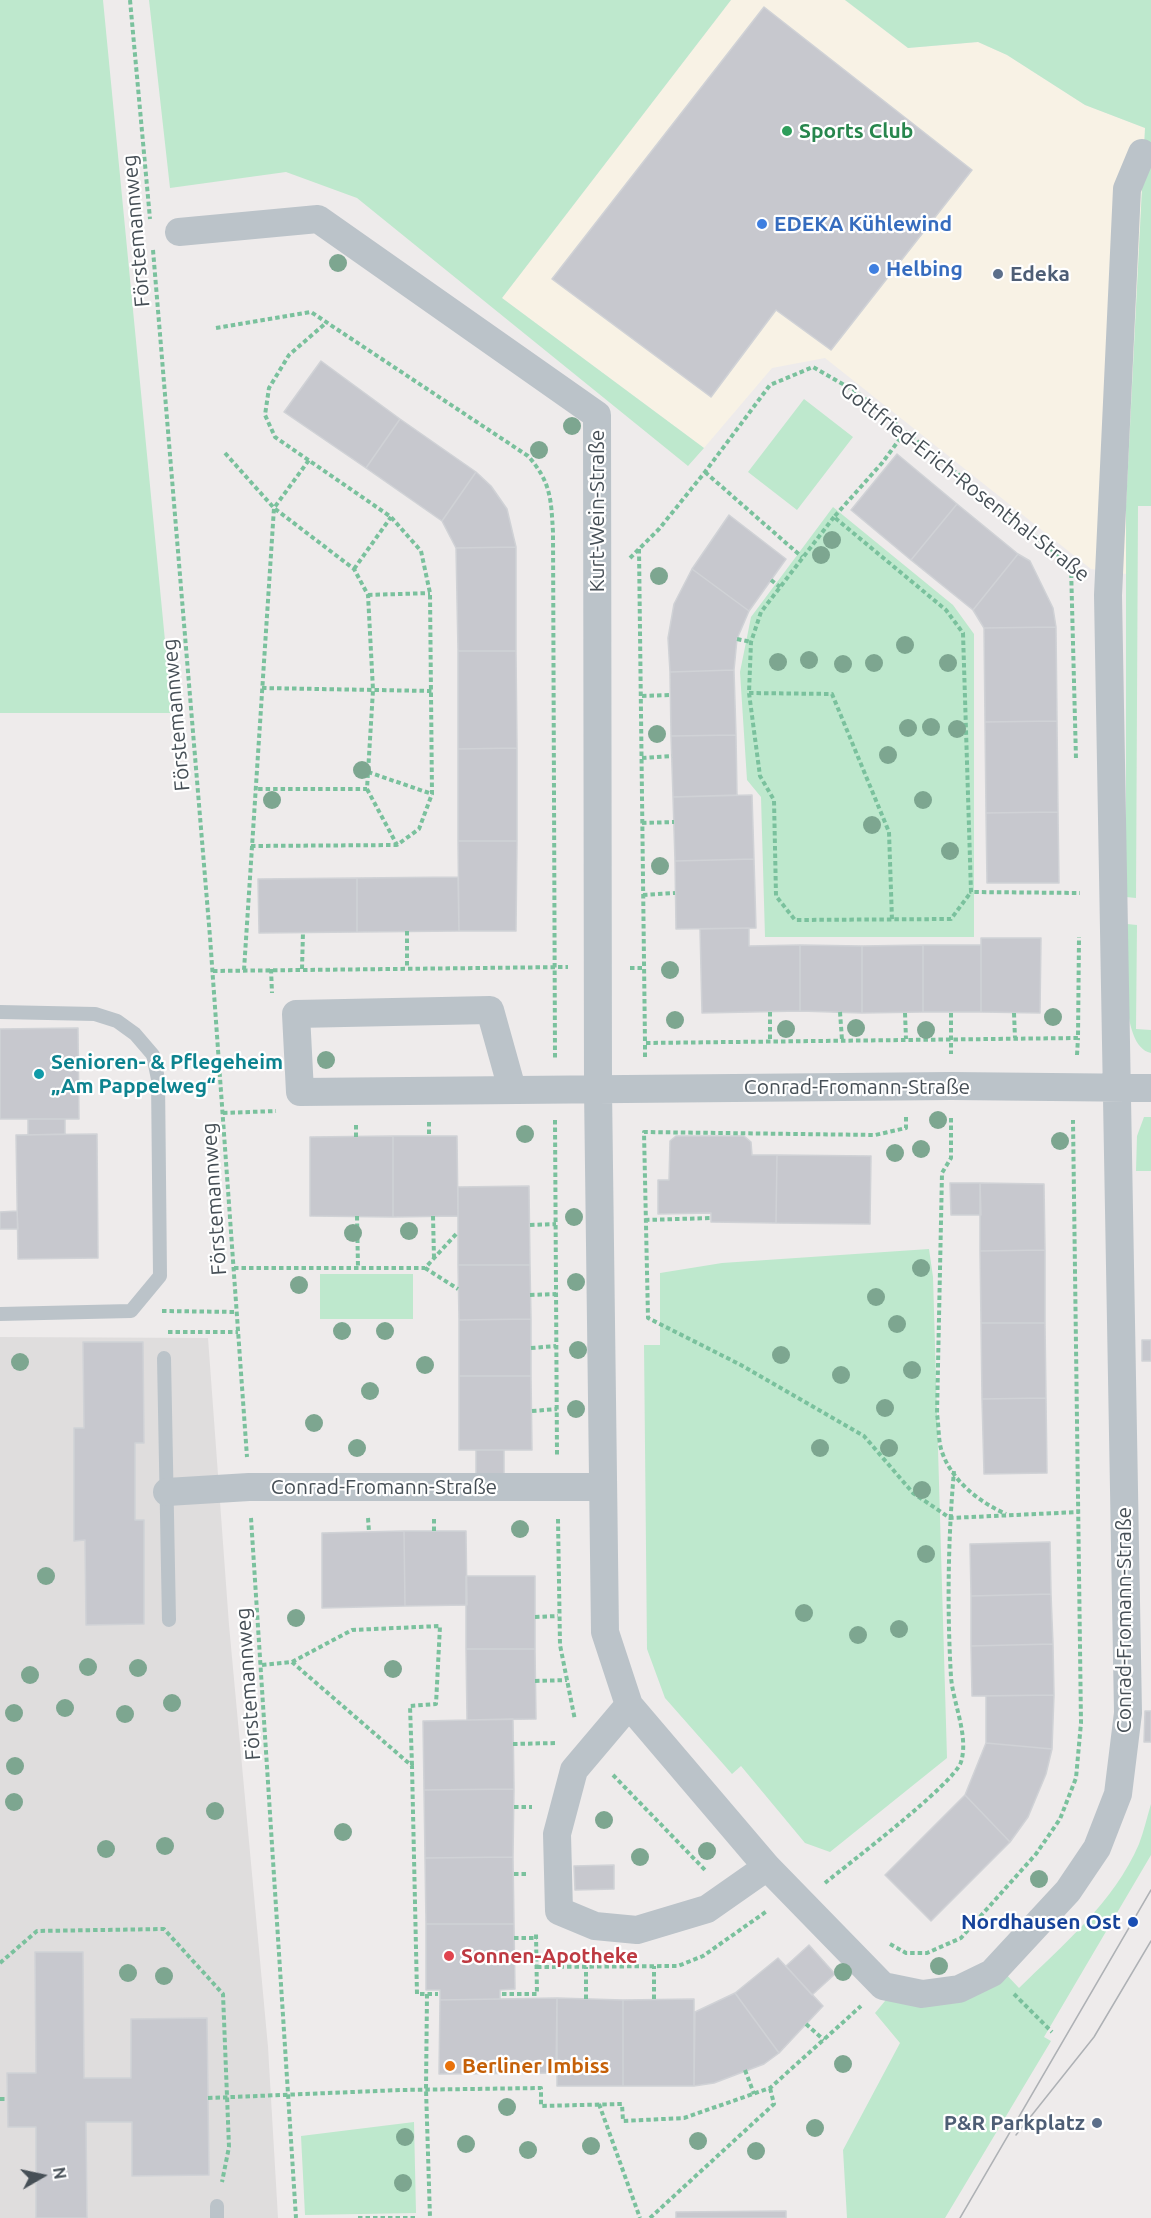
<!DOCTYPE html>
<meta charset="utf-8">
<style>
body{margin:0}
#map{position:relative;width:1151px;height:2218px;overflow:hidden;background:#eeebeb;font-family:Ubuntu,sans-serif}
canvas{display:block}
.north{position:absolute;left:12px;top:2146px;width:60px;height:60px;-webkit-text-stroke:4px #fff;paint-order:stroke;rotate:81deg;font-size:16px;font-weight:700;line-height:24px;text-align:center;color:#464f56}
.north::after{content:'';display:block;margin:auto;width:21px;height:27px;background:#464f56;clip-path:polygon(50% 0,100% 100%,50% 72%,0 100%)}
</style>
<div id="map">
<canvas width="1151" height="2218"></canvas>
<div class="north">N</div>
</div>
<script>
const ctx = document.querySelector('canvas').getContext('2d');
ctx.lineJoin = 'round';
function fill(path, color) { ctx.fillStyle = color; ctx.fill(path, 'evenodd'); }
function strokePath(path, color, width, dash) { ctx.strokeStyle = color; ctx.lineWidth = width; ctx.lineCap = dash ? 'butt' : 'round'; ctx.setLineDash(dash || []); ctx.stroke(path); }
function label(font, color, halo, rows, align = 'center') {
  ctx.font = font + ' Ubuntu,sans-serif'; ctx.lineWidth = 4.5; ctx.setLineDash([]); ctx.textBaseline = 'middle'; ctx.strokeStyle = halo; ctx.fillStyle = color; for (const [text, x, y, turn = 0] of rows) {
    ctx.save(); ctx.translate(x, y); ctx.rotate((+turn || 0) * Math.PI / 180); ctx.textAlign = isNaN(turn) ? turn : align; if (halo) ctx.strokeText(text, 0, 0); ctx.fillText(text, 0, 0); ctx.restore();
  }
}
const commercial = new Path2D(`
 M731,0H845L908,48L978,42L1007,55L1085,105L1145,128L1126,506V574L1091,569L825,358L772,368L704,448L502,298Z`);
const education = new Path2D(`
 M0,1337L208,1338L229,1625L268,2047L278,2218H0Z`);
const green = new Path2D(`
 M0,0H103L172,713H0Z
 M149,0H731L502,298L704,448L688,466L357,198L286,172L170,188Z
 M845,0H1151V506H1138L1136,898L1126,897V506L1145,128L1085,105L1007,55L978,42L908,48Z
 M804,399L853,437L797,510L748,472Z
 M833,507L953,605L974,634V937H765L761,797L747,780L740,672L751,617Z
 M1127,924L1137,925L1136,1029L1151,1030V1053C1118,1046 1127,952 1127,924Z
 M1144,1117H1151V1171H1136L1137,1136Z
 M929,1249L933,1277L947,1758L830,1852L805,1843L741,1766L732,1774L665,1698L647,1649L644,1345H660V1273L722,1263Z
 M320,1274H413V1319H320Z
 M1151,1804V1855L1044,2037L1051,2041L945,2218H847L843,2150L900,2043L875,2013L890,1995L1002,1970L1019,1988C1063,1945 1114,1902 1139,1844C1144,1831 1147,1817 1151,1804Z
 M414,2122L416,2213L305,2215L301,2136Z`);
const building = new Path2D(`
 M764,7L972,170L831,350L776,310L711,397L552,279Z
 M321,361L400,419L366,468L284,412Z
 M400,419L476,472L442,521L366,468Z
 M897,454L957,504L911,560L851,510Z
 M476,472L491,486L507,509L516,547L456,548L442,521Z
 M957,504L1018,554L973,610L911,560Z
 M729,515L786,559L749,611L692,569Z
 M516,547V651H458L456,548Z
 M1018,554L1030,561L1053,608L1056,627L984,628L973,610Z
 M692,569L749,611L737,639L734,670L670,672L668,638L674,604Z
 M1056,627L1057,721L985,722L984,628Z
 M458,651H516L517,748L458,749Z
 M734,670L736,735L671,736L670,672Z
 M1057,721L1058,812L986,813L985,722Z
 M736,735L737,795L673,797L671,736Z
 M517,748V841H458V749Z
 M752,795L754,859L675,861L673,797Z
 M1058,812L1059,883H987L986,813Z
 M458,841H517L516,931H459Z
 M754,859L756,928L676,929L675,861Z
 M458,877L459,931L357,932V878Z
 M357,878V932L259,933L258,879Z
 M749,928V946L800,945V1011L702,1013L700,929Z
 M981,938H1041L1040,1013L981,1012Z
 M800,945L862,946V1013L800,1011Z
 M923,945H981V1012H923Z
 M923,945V1012L862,1013V946Z
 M78,1028L79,1119H0V1029Z
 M28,1119H65V1134L28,1135Z
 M97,1134L98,1258L18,1259L16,1135Z
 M393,1136H457L458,1216L393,1217Z
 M393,1136V1217L310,1216V1137Z
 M676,1136H744L751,1142L752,1155H777L776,1223L711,1222V1213L658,1214V1180H669L670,1141Z
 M777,1155L871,1156L870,1224L776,1223Z
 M950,1183H980L981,1215H951Z
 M980,1183L1044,1184L1045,1250L980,1251Z
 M529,1186L530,1265H458V1187Z
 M17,1211L18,1229H0V1212Z
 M1045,1250V1323H981L980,1251Z
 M458,1265H530L531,1319L459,1320Z
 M531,1319V1376H459V1320Z
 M981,1323H1045L1046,1398L982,1399Z
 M1142,1340H1151V1361H1142Z
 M83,1342H143L144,1443H135V1520H144V1624L86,1625L85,1540L74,1541V1428H84Z
 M459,1376H531L532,1450H459Z
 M1046,1398L1047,1473L984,1474L982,1399Z
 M476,1450H504V1477H476Z
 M404,1531H466L467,1605L405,1606Z
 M404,1531L405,1606L322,1608V1533Z
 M1050,1542L1051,1594L971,1596L970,1544Z
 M466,1576H535V1649H466Z
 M1051,1594L1053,1644L971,1646V1596Z
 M1053,1644L1054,1695L972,1696L971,1646Z
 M466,1649H535L536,1719L467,1720Z
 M1054,1695L1052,1749L986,1743V1696Z
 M1145,1711H1151V1742H1144Z
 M513,1719L514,1789L424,1790L423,1721Z
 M986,1743L1052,1749L1046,1774L1028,1817L1010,1842L965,1795Z
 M514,1789L513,1857L425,1858L424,1790Z
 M965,1795L1010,1842L931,1921L885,1875Z
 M513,1857L514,1924H426L425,1858Z
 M614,1865V1889L575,1890L574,1866Z
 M426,1924H514L515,1989L500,1990V1999L440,2000V1990H426Z
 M809,1945L835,1974L812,1995L786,1966Z
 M35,1952H83L84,2078H131V2019L207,2018L209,2175L132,2176V2122H86L87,2218H36V2127H8L7,2073H36Z
 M778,1958L823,2006L779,2053L735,1993Z
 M735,1993L779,2053L764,2064L714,2083L694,2086L695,2012Z
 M557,1998L623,2000V2086H557Z
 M557,1998L556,2073L439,2074L440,2000Z
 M694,1999V2086H623V2000Z
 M786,2211V2218H676V2212Z`);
const path = new Path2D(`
 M130,0L150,219
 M153,250L210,937L247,1457
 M216,328L311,312L528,456C551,482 551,499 553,532L555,1059
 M905,432L882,463L834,517L946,610L963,633L971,892L1080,893
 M225,453L274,508L354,569L368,595L373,690L367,789H254
 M705,472L802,557
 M834,517L761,612L751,642L749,693L760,776L774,800L776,896L795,920L951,919L971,892
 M639,549L645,1043L1078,1038L1079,937
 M630,558L659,529L705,472L770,385L813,367L855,391L1078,571
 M1071,566L1076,759
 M354,569L391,517
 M771,580L780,587
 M368,595L430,593
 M737,639L751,642
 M262,688L432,691
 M749,693L832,694L889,832L892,920
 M642,696L671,695
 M642,758L672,756
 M368,772L432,794
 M367,789L397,845
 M642,823L674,822
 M251,846L397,845L419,829L432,794L430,593L421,551L391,517L275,437L265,415L269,388L289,355L327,322
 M643,895L675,893
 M407,931V968
 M630,968H644
 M271,969L272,993
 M302,969L303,932
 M244,970L274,508L309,460
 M213,971L568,967
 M770,1012V1041
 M840,1012L842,1040
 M905,1013L906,1039
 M951,1013V1054
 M1014,1013L1015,1038
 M1077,1055L1078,1038
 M645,1057V1043
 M223,1113L276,1111
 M906,1117V1128L875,1135L644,1132L648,1318L739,1364L864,1436L913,1493L950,1518L1079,1512
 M951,1118V1158L942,1173L937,1414C939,1426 938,1441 942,1452C952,1481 979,1502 1006,1514
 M555,1120L557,1455
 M429,1122V1136
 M356,1137V1123
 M357,1216L358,1267
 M433,1216L434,1258
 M645,1220L711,1218
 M530,1225L556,1224
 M234,1268H425L458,1232
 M425,1268L458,1289
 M530,1295L556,1294
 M162,1311L237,1312
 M168,1332H238
 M531,1348L556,1346
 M532,1411L557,1409
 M251,1518L296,2218
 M368,1518L369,1532
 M558,1519L560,1645L575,1720
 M434,1531V1518
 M535,1617L558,1616
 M292,1662L352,1630L440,1626L436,1704L410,1706L412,1765
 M262,1665L292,1662L412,1766L417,1994H438
 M535,1681L567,1680
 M513,1744L556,1743
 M613,1775L706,1871
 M514,1807H532
 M514,1874H528
 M825,1883C848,1864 954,1784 961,1762C969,1736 953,1703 951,1677C947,1609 948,1539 954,1471
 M514,1938H537
 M890,1944L906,1953H927L961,1938L1036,1854L1060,1819L1076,1778L1081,1723L1073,1120
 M0,1963L37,1931L164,1929L223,1994L229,2147L222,2182
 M537,1967L678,1966L703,1956L767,1911
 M427,1994L426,2089L430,2218
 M502,1994H537L536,1933
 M1014,1994L1052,2032
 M586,1999V1967
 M654,1999V1966
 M806,2024L824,2040
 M745,2070L754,2094
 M208,2098L401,2090L541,2088V2106L622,2104L623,2121L684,2118L770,2088L861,2006
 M0,2099H7
 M599,2104L640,2218
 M358,2218H416
 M650,2218L774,2104L770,2088`);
const service = new Path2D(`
 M0,1012L95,1014L117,1021L135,1034L153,1055L158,1079L160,1276L131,1311L0,1314
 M164,1358L169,1620
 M217,2206V2218`);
const minor = new Path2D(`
 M179,232L318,219L597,415L598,1089L605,1632L629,1705L767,1867L883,1986L922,1994L959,1989L992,1973L1068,1891L1097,1848L1118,1794L1128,1713L1108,595L1127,189L1142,153
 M512,1089L490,1010L296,1014L300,1092L951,1086L1151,1088
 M167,1492L249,1487H602
 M629,1705L574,1770L557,1834L559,1911L595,1926L637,1930L707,1909L767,1867`);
const tram = new Path2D(`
 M1016,2135L1094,2037L1151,1941
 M960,2218L1151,1890`);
const trees = [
 [338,263],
 [572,426],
 [539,450],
 [832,540],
 [821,555],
 [659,576],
 [905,645],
 [809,660],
 [778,662],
 [874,663],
 [948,663],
 [843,664],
 [931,727],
 [908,728],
 [957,729],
 [657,734],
 [888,755],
 [362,770],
 [272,800],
 [923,800],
 [872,825],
 [950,851],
 [660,866],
 [670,970],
 [1053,1017],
 [675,1020],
 [856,1028],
 [786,1029],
 [926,1030],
 [326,1060],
 [938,1120],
 [525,1134],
 [1060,1141],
 [921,1149],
 [895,1153],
 [574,1217],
 [409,1231],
 [353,1233],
 [921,1268],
 [576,1282],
 [299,1285],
 [876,1297],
 [897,1324],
 [342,1331],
 [385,1331],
 [578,1350],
 [781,1355],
 [20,1362],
 [425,1365],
 [912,1370],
 [841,1375],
 [370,1391],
 [885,1408],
 [576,1409],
 [314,1423],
 [357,1448],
 [820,1448],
 [889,1448],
 [922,1490],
 [520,1529],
 [926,1554],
 [46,1576],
 [804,1613],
 [296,1618],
 [899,1629],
 [858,1635],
 [88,1667],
 [138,1668],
 [393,1669],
 [30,1675],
 [172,1703],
 [65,1708],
 [14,1713],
 [125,1714],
 [15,1766],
 [14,1802],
 [215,1811],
 [604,1820],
 [343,1832],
 [165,1846],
 [106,1849],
 [707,1851],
 [640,1857],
 [1039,1879],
 [939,1966],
 [843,1972],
 [128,1973],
 [164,1976],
 [843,2064],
 [507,2107],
 [815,2128],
 [405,2137],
 [698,2141],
 [466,2144],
 [591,2146],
 [528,2150],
 [756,2151],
 [403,2183]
];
const markers = [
 [787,131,6,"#2e9e5b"],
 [762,224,6,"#3f7fe0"],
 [874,269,6,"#3f7fe0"],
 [998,274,6,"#5c6f8a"],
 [39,1074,6,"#0f9aa8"],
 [1133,1922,6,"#1a4fb4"],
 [449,1956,6,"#e0444e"],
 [450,2066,6,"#e8710a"],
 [1097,2123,6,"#5c6f8a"]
];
const leisureNames = [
 ["Sports Club",799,131]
];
const shopNames = [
 ["EDEKA Kühlewind",774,224],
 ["Helbing",886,269]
];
const streetNames = [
 ["Förstemannweg",136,231,-95],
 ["Gottfried-Erich-Rosenthal-Straße",965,482,38],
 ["Kurt-Wein-Straße",597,511,-90],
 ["Förstemannweg",176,715,-95],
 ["Conrad-Fromann-Straße",857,1087],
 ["Förstemannweg",214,1199,-94],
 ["Conrad-Fromann-Straße",384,1487],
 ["Conrad-Fromann-Straße",1124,1620,-90],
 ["Förstemannweg",248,1684,-94]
];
const serviceNames = [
 ["Edeka",1010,274],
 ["P&R Parkplatz",1085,2123,"right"]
];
const cultureNames = [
 ["Senioren- & Pflegeheim",51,1062],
 ["„Am Pappelweg“",51,1086]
];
const transitNames = [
 ["Nordhausen Ost",1121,1922]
];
const healthNames = [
 ["Sonnen-Apotheke",461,1956]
];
const foodNames = [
 ["Berliner Imbiss",462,2066]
];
fill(commercial, '#f8f2e5');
fill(education, '#dfdddd');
fill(green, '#bee8cd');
fill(building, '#c7c8ce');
strokePath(building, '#d0d2d6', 1.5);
strokePath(path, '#7ac19d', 4, [4.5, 3]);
strokePath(service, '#bbc3c9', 14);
strokePath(minor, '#bbc3c9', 28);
strokePath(tram, '#aeb1b5', 1.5);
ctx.fillStyle = '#7da690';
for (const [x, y] of trees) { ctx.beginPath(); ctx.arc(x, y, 9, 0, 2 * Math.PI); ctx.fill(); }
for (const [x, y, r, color] of markers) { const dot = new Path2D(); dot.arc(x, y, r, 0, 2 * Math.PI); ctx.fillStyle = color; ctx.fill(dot); strokePath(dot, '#fff', 2); }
label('bold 21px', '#27864d', '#fff', leisureNames, 'left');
label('bold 21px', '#366cbe', '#fff', shopNames, 'left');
label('21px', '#464f56', '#fff', streetNames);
label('bold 21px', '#4e5e75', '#fff', serviceNames, 'left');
label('bold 21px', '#0d838f', '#fff', cultureNames, 'left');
label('bold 21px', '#164399', '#fff', transitNames, 'right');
label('bold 21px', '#be3a42', '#fff', healthNames, 'left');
label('bold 21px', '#c56008', '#fff', foodNames, 'left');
</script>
